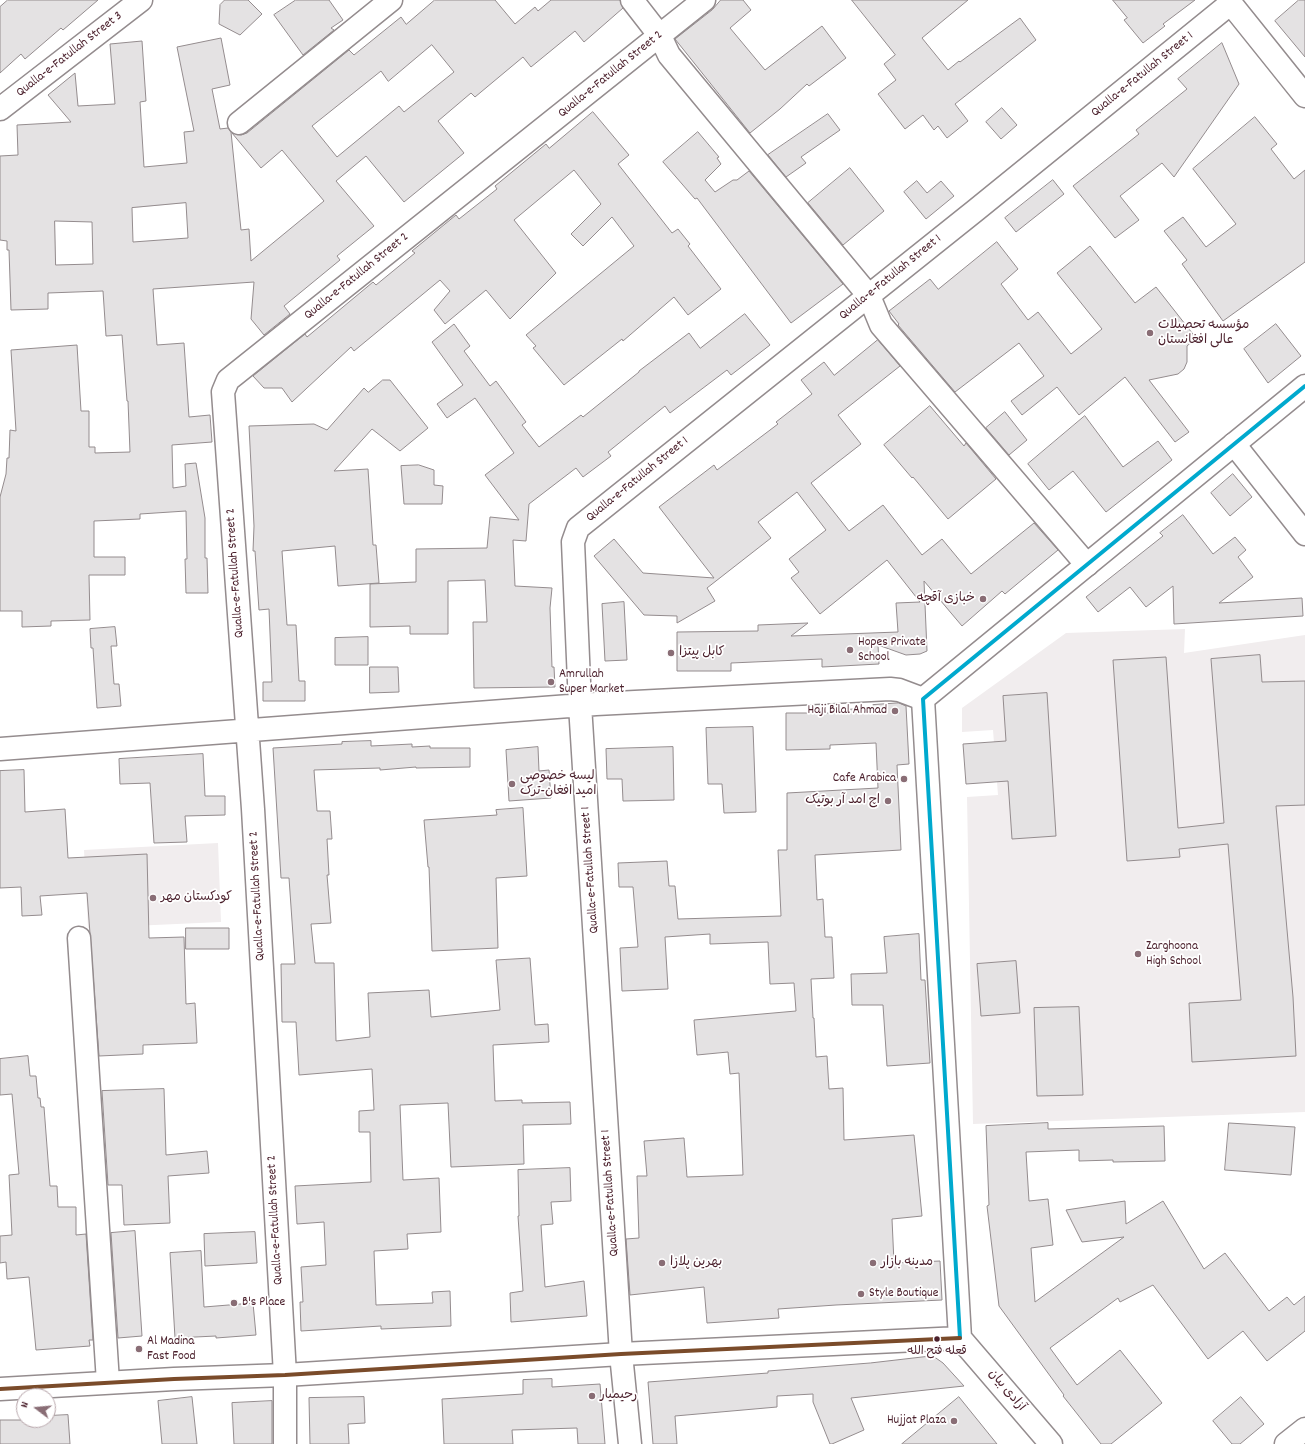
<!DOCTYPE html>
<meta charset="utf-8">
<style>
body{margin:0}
#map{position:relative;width:1305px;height:1444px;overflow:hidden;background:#fff;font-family:Dekko,sans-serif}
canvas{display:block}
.north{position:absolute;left:16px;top:1388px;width:40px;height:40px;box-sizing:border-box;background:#fff;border:1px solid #b7a5aa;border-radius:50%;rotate:286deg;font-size:11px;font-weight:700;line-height:16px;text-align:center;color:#4a1f2b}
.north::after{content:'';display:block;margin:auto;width:14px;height:18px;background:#896d75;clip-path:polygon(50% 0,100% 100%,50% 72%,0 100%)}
</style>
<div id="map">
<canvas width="1305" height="1444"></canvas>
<div class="north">N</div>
</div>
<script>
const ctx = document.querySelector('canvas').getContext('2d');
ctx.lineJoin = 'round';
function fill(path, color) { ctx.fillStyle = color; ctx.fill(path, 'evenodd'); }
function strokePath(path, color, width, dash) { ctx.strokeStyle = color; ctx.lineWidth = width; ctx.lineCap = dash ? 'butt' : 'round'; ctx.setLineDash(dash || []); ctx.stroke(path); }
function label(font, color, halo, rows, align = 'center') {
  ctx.font = font + ' Dekko,"Playpen Sans Arabic",sans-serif'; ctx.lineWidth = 3.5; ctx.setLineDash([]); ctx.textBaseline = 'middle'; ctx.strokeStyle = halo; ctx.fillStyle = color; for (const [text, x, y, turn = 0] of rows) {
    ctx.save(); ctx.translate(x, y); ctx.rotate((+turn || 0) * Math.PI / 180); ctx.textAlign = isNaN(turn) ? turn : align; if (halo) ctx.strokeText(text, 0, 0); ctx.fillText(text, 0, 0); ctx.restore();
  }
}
const built = new Path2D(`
 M1185,629L1184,653L1305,635V1112L973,1124L967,797L998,795L993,730L962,732V708L1066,633Z
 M218,843L221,922L88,928L84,850Z`);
const building = new Path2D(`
 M8,0H98L63,30L61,28L25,59L21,54L0,73V7Z
 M225,0H248L262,14L240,35L219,24L220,5Z
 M296,0H329L343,20L331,28L334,30L303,55L274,15Z
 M435,0H495L515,24L535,7L538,11L551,0H620L623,8L584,42L575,31L531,67L523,57L475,97L471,93L438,121L464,153L404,202L366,156L336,181L374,226L337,256L340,260L284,306L290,314L264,335L251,319L254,282L153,289L157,345L184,343L189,417L210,415L212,442L172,445L173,488L186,486L185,464L196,463L205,518V558H207L208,593H186L185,559H187L186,511L140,514V519L94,521V557H125V575H89L90,620L51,621V626L22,627V611H0V497L6,474L7,458H9L10,430L16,431L11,350L77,345L81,411H89V447H95V453L130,452L128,401H127L122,335L106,336L103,291L48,293V309L11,310L9,250H7V241L0,240V156L18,155L17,125L71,122L48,95L75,73L78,106L115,104L110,44L142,41L146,101L140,102L144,167L187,163L184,132L194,131L177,47L221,38L230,85L212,89L220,129L228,128L231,132L241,230L249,229L251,261L324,201L282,150L261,168L232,133L241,135L247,133L349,50L354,55L401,17L406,24ZM432,45L454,72L404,112L399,106L337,157L312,126L381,71L388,81ZM186,203L188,238L133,242L132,208ZM55,221L92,222L93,264L56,265Z
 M721,0H743L751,10L730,28L765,70L822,26L846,58L809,86L807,84L780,109L750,133L675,39L712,10Z
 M852,0H968L922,38L948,70L959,61L960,62L1020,18L1036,40L955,104L968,121L947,138L938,126L934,130L923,115L905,129L878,94L896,80L884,64L895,55Z
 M1113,0H1195L1163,24L1165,26L1143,43L1124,20L1127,18Z
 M1299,0H1305V57L1275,21Z
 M1222,43L1239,84L1174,177L1162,163L1120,196L1139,220L1115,238L1073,186L1139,134L1136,130L1187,89L1178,79Z
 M1002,108L1017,125L1001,139L986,122Z
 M593,112L629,155L618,164L672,233L678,229L690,244L688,246L721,289L688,315L674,297L623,341L622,339L564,385L533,348L536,346L526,335L634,246L612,217L583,246L571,234L601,204L574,170L514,220L556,273L510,319L486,290L445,324L434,310L450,291L440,280L354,351L351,347L292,402L282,388H264L253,376L305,334L307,337L373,282L376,285L415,253L412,251L456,215L459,219L497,189L495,186L546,144L549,148Z
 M828,114L840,130L801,157L806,163L786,177L768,155Z
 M1255,117L1277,144L1271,149L1294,179L1305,170V262L1223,321L1182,264L1187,260L1164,231L1183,217L1206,247L1236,224L1193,169Z
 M698,132L719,157L717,158L721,164L705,180L715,192L733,180H737L749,171L843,284L791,323L697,198L695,199L663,162Z
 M850,168L884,211L843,245L808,203Z
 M1053,180L1064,194L1016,232L1005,218Z
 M917,181L927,193L941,181L954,196L926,219L904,192Z
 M997,242L1018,269L1001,284L1028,320L1038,312L1071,354L1102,329L1057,273L1090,246L1135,303L1156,287L1196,338L1187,346V362L1184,369L1178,374L1149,380L1189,432L1175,442L1125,377L1079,415L1057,387L1022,415L1011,401L1044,376L1019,343L955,392L898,325L899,324L889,311L930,279L938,289Z
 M745,314L770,345L731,375L727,370L670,413L665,406L608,452L611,456L583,477L576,468L529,504L526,541L513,540L515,586L552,588L550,608L552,667H554L555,687L474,688L473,622H487L485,580L448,581V634H410V626L370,627V584L416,582V549L487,548L490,517L519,520L485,475L514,453L475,398L447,418L437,404L463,385L432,342L454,324L470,346L464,351L490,386L496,381L526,422L522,425L539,447L581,415L583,417L639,372V371L689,333L700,348Z
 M1276,324L1301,356L1268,383L1244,349Z
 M878,340L900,366L838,415L861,444L811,483L849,531L883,505L922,555L942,539L971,574L1034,523L1058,550L1005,594L1002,591L962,626L924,581L927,651L920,654L906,655L878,645L879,664L822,667V659L731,663V671H677V632L758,631V625L808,623L791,636L898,632L896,603L920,602L887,560L820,614L791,578L799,572L789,559L826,530L797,492L758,522L771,538L707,588L715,601L677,623V616L644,615L594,556L614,539L643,573L714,578L659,507L714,465L717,470L778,424L776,422L812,394L801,380L824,362L834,375Z
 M383,380H390L428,428L400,451L372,429L334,471L368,469L373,545H376L379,583L338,586L335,546L282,551L287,625H296L299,681H305V701H263V682H272L269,609L259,610L255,551H253L254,526L249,426L314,424L327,430L364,388L368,392Z
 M930,406L964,446L966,443L996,479L948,519L913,477L912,478L884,445Z
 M1005,412L1027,440L1009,455L986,428Z
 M1085,416L1123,467L1158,441L1172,460L1106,512L1073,471L1049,490L1028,464Z
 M419,465L434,470V485L443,486L442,504H404L401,466Z
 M1233,474L1252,497L1230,516L1211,493Z
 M1183,515L1213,554L1235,537L1246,550L1238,557L1253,577L1219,603L1302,598L1303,616L1174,624L1173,586L1146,607L1130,587L1098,612L1086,597L1163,536L1160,533Z
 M624,602L627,660L605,661L602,604Z
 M115,627L117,646H111L114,684H119L121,706L97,708L93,648H91L90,629Z
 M368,637V665H335V638Z
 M1260,655L1262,682L1305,681V805L1276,806L1293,997L1296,1056L1192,1062L1189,1003L1241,1000L1228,844L1179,849L1180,857L1127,861L1113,660L1166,657L1178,828L1224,823L1211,659Z
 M370,667H398L399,692L370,693Z
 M1047,693L1056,836L1012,839L1008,781L966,784L963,744L1006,741L1003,696Z
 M899,703L906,706L909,764L897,765L901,850L815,855L817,900L823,899L825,937H832L834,978L811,979L813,1018H814L816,1057L827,1056L829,1089L843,1088L844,1140L914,1135L922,1216L892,1219L894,1263L940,1261L942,1300L836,1305L778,1309L779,1318L707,1323L704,1287L630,1295L626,1239L639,1238L637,1176H647L644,1141L684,1138L687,1177L743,1175L739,1073L730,1074L728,1052L697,1055L694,1020L796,1011L794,983L770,984L768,942L710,944V934L665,937L668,989L622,991L620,948L638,947L633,887H619L618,863L667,861L669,886H675L678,919L781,916L778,850H787V793L878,788L876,743L830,745V749L786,750V713H835V710L874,708L873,705Z
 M753,727L756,812L724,813L722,784H708L706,728Z
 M371,741V746L412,744V747L430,746V748H470V767L416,768V767L380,770V768L314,770L317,811H330L332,839H327L329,875H327L331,923L311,924L315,963H334L336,1041L370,1037L368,993L429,990L431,1017L500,1010L496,960L530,958L535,1025L548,1024L549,1042L493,1045L495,1101L522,1100V1103L570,1102L571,1124L523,1125L524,1164L451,1167L448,1103L400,1105L403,1180L439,1178L441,1232L407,1234L408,1249L374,1251L376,1305L433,1303L432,1292L450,1291L451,1326L381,1329V1326L301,1331L300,1302H303L301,1267L326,1265L324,1222L297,1224L295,1186L371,1182L370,1132H359V1111L374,1110L372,1069L299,1075L296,1022H282L281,964H295L289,878H281L273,748L342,744V742Z
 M538,747L539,771L549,770L551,798L509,801L506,750Z
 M673,747L674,800L623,801L622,779H607L606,749Z
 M203,754L205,796H225V815L185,816L187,842L154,843L150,783L120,784L119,759Z
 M24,770L25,812L65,809L68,858L147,854L149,938L184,937L186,1004L195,1003L197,1043L143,1045V1054L99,1056L87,893L40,896L42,915L22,916L21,887L0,888V771Z
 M523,808L527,876L496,878L498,948L432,951L429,867H428L424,820L497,815L496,810Z
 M186,928H229V949H186Z
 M919,934L921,980H925L930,1063L887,1066L883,1005H852L851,974L887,973L884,937Z
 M1016,961L1020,1013L981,1016L977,964Z
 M1079,1007L1083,1095L1037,1096L1034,1008Z
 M28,1056L30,1076H36L38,1098H40L41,1107H44L50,1186H57L58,1207H76V1235L86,1234L93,1340H89L90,1346L36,1350L29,1277L7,1279L6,1262L0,1263V1236L12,1235L9,1175L19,1174L12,1094L0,1095V1059Z
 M164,1089L166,1155L207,1151L209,1173L168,1176L170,1223L124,1225L122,1185H108L102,1091Z
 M1048,1123V1129L1164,1126L1165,1161L1113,1162V1160L1079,1161V1150L1026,1152L1029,1201L1048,1199L1053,1245L1031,1248L1035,1302L1124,1237L1082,1242L1066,1210L1125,1201L1126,1224L1163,1201L1204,1269L1225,1253L1269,1311L1287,1297L1294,1305L1305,1296V1331L1267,1361L1243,1331L1208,1359L1153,1285L1120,1302L1118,1298L1050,1348L1077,1385L1120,1350L1162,1403L1111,1444H1101L1063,1396L1064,1395L999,1306L987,1206L989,1205L986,1126Z
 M1229,1123L1295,1127L1291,1175L1225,1170Z
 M570,1168L571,1201L551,1202L553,1224L541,1225L545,1287L584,1281L587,1316L511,1322L510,1293L523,1291L518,1216H519L518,1170Z
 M135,1231L142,1336L118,1338L111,1233Z
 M255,1232L257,1263L205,1266L204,1234Z
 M201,1251L204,1307L253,1303L256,1335L216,1338V1336L175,1338L170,1253Z
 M933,1356L943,1363L964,1386L851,1398L864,1430L832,1444H830L813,1402V1394L777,1396V1407L675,1416L677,1444H653L648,1382L768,1373V1371L870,1363Z
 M552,1379V1387L600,1384L605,1444H578L577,1428L512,1430L513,1444H444L442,1399L523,1394V1380Z
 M192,1397L197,1444H162L158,1401Z
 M364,1397L365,1423L348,1424L349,1444H310L309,1398Z
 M959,1397L997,1444H902Z
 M1241,1397L1264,1424L1240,1444H1232L1213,1421Z
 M272,1401V1444H234L232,1403Z
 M68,1415L70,1444H0V1420H48V1416Z`);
const minor = new Path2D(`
 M632,0L660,36L669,55L869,296L881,325L1087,565
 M1228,0L1305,96
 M0,109L141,0
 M239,123L391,0
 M1234,444L1305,534
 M0,749L596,704L890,689L899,690L923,699
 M79,938L108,1382
 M285,1444V1375L253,809L223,392L228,380L704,0
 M630,1444L621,1354L580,705L573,542L578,528L976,210L1231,3
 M1286,1444L1305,1429`);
const major = new Path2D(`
 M960,1338L923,699L1305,386
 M960,1338L1051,1444
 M0,1389L174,1379L285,1375L621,1354L960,1338`);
const bus1 = new Path2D(`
 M960,1338L923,699L1305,386`);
const bus2 = new Path2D(`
 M0,1389L174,1379L285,1375L621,1354L960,1338`);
const markers = [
 [1150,333,4,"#896d75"],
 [983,599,4,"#896d75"],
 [850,650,4,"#896d75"],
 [671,653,4,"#896d75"],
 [551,682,4,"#896d75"],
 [895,711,4,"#896d75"],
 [904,779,4,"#896d75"],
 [512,784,4,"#896d75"],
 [888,801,4,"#896d75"],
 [153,898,4,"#896d75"],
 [1138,954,4,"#896d75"],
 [662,1263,4,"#896d75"],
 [873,1263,4,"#896d75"],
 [861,1294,4,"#896d75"],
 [234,1303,4,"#896d75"],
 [937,1339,3.5,"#4a1f2b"],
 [139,1349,4,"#896d75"],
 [592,1396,4,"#896d75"],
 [954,1421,4,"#896d75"]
];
const busNames = [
 ["قعله فتح الله",937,1352]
];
const streetNames = [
 ["Qualla-e-Fatullah Street 3",70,55,-38],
 ["Qualla-e-Fatullah Street 2",611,75,-39],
 ["Qualla-e-Fatullah Street 1",1143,75,-39],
 ["Qualla-e-Fatullah Street 2",357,277,-39],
 ["Qualla-e-Fatullah Street 1",891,278,-39],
 ["Qualla-e-Fatullah Street 1",638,480,-39],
 ["Qualla-e-Fatullah Street 2",236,573,-94],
 ["Qualla-e-Fatullah Street 1",591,870,-94],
 ["Qualla-e-Fatullah Street 2",258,896,-93],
 ["Qualla-e-Fatullah Street 1",611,1193,-94],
 ["Qualla-e-Fatullah Street 2",276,1220,-93],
 ["آزادی بیان",1006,1391,50]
];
const poiNames = [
 ["مؤسسه تحصیلات",1158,326],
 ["عالی افغانستان",1158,341],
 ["خبازی آقچه",975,599,"right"],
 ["Hopes Private",858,643],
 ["School",858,658],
 ["کابل پیتزا",679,653],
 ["Amrullah",559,675],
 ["Super Market",559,690],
 ["Haji Bilal Ahmad",887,711,"right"],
 ["لیسه خصوصی",520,777],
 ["امید افغان-ترک",520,792],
 ["Cafe Arabica",896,779,"right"],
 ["اچ امد آر بوتیک",880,801,"right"],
 ["کودکستان مهر",161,898],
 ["Zarghoona",1146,947],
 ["High School",1146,962],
 ["بهرین پلازا",670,1263],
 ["مدینه بازار",881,1263],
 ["Style Boutique",869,1294],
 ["B's Place",242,1303],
 ["Al Madina",147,1342],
 ["Fast Food",147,1357],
 ["رحیمیار",600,1396],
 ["Hujjat Plaza",946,1421,"right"]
];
fill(built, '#f1edee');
fill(building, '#e4e2e3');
strokePath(building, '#948c8e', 1);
strokePath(minor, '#948c8e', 25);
strokePath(major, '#948c8e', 25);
strokePath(minor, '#fff', 22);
strokePath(major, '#fff', 22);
strokePath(bus1, '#00a9ce', 4);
strokePath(bus2, '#7a4b2a', 4);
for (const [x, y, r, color] of markers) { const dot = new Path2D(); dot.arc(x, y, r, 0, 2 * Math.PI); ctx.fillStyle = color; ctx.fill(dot); strokePath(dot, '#fff', 1.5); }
label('12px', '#4a1f2b', '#fff', busNames);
label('13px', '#4a1f2b', '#fff', streetNames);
label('13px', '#4a1f2b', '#fff', poiNames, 'left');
</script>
